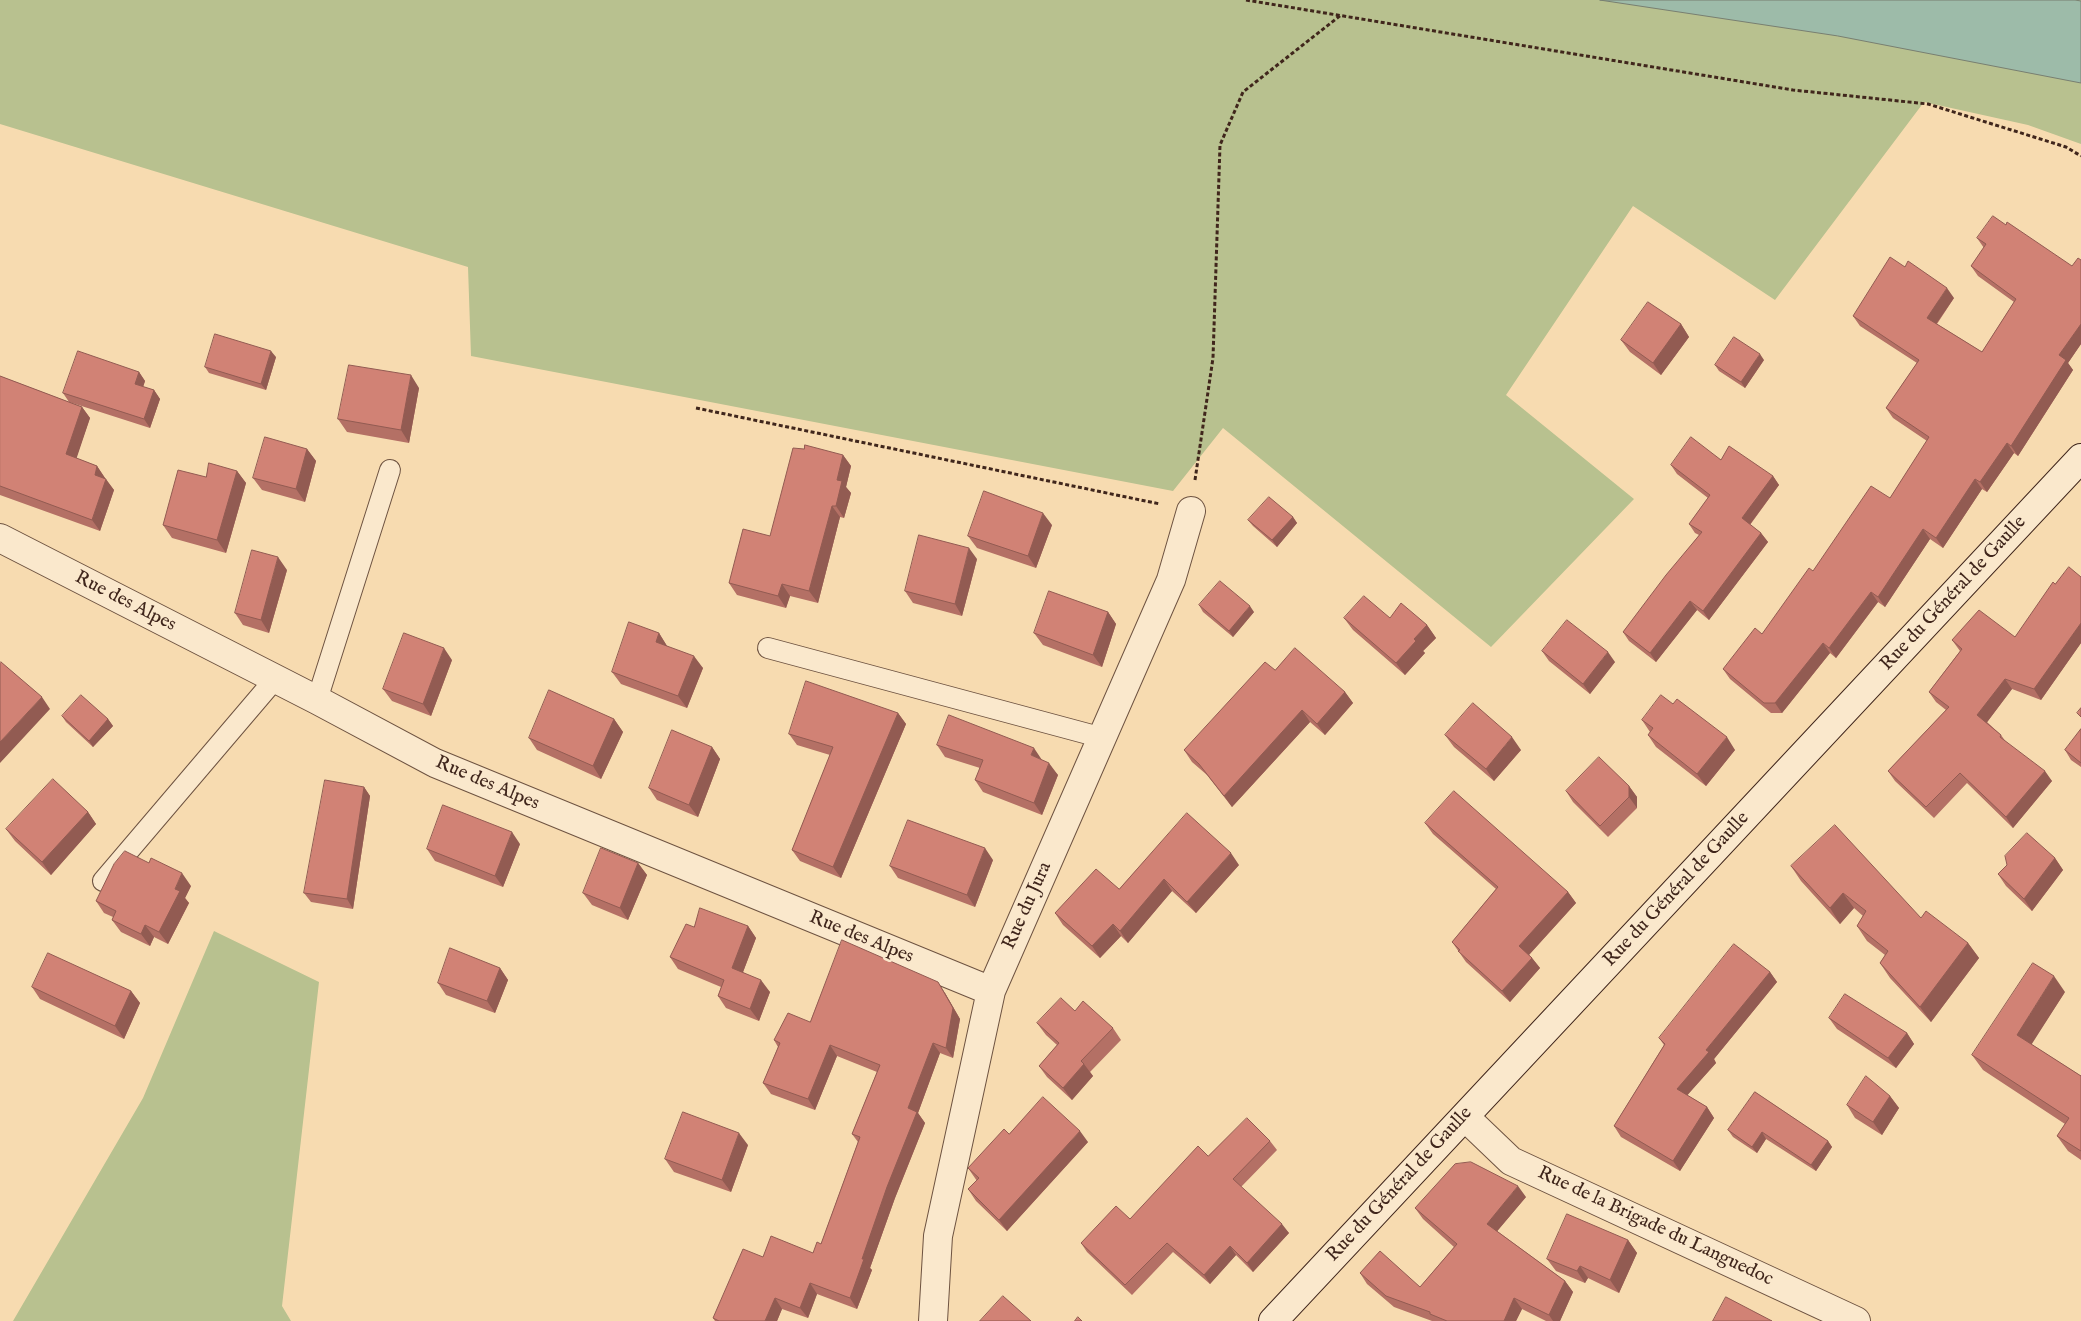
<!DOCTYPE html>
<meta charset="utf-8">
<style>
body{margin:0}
canvas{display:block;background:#f7dbb0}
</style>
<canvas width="2081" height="1321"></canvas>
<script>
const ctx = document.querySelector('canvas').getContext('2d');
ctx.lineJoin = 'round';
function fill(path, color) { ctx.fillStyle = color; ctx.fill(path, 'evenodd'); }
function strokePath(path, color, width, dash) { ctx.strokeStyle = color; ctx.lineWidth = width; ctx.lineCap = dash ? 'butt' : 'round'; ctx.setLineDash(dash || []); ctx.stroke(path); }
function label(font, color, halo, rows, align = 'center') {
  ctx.font = font + ' "IM FELL English",serif'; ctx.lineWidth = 5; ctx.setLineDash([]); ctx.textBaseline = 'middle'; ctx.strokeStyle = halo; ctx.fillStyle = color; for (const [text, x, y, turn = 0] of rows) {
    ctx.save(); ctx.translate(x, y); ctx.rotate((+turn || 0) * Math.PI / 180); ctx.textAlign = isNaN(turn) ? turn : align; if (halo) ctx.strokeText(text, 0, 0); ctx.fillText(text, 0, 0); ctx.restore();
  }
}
const green = new Path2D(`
 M0,0H2081V144L2028,125L1924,102L1775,300L1633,206L1506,395L1634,499L1491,647L1223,428L1173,491L471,356L468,267L0,124Z
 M214,931L319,982L282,1306L291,1321H13L143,1098Z`);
const water = new Path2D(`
 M1600,0H2075L2081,1V83L1838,36Z`);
const path = new Path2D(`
 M1246,0L1793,90L1928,104L2066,147L2081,156
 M696,408L1160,504
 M1195,480L1213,358L1220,145L1243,92L1341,15`);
const lane = new Path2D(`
 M768,648L1103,738
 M317,700L390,470
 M103,881L275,679`);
const street = new Path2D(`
 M0,538L317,700L435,763L991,991
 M1465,1117L1511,1161L1856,1321
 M933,1321L938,1236L991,991L1171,580L1191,511`);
const secondary = new Path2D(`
 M1273,1321L2081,458`);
const wall = new Path2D(`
 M1977,238L2072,266L2081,260V344L2068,363L2073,370L2018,456L2014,453L1987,492L1982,489L1943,548L1930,539L1885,607L1878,602L1836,658L1830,653L1782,713H1771L1730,679L1723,669L1762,634L1813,571L1890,498L1927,441L1893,418L1886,408L1917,363L1860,326L1853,316L1954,298L1937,324L1982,352L2014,302L1978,276L1971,266L1984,248Z
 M1681,324L1689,337L1661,375L1630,352L1621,340Z
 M276,357L266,390L209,373L205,367Z
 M1764,360L1745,388L1719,371L1715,365Z
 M139,372L145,381L143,387L154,390L160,399L150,428L69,402L63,393Z
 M0,376L82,407L90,418L76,458L97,466L105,478V479L114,490L100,531L0,495Z
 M419,388L409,443L347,432L338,419Z
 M307,449L316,461L305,502L262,490L253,478Z
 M843,455L851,466L846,487L851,493L844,518L840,517L818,603L790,596L786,608L737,595L729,583L770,536Z
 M1721,460L1773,476L1779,485L1750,525L1761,533L1768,542L1709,620L1697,610L1656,662L1629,641L1623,632L1699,535L1695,533L1689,524L1708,498L1677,474L1671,465Z
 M237,471L246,483L226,553L172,538L163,525L206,477Z
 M1293,517L1297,523L1277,547L1253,526L1248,520Z
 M1052,525L1036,568L977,548L968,536Z
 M977,559L962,616L913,603L905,591Z
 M287,570L269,633L243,625L235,613Z
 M2081,577V643L2041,700L2012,689L1987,722L2001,735L2006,742L2052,781L2013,828L1967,783L1934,818L1895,781L1888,771L1946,710L1936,702L1929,692L1960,651L1952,640L2015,637L2055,584Z
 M1199,605L1254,612L1233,637L1203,612Z
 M1108,612L1116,624L1102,667L1043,645L1034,633Z
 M1344,618H1390L1427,625L1436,638L1423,651L1425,653L1405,675L1353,630Z
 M659,633L667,646L703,668L687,708L621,684L612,672Z
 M1542,651L1615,662L1590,694L1549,661Z
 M452,660L431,716L392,701L383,689Z
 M1275,670L1345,692L1353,703L1325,735L1310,722L1232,807L1207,775L1192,762L1184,750Z
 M1673,704L1735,750L1706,786L1656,747L1648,735L1650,732L1642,720Z
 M898,713L906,724L841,878L800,861L792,850L830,755L797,745L789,734Z
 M62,716L108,719L113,726L93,747L66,722Z
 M614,719L623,732L601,779L537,750L529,738Z
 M2081,729V767L2071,760L2065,750Z
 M1445,735L1521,750L1494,781L1454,747Z
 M937,745L1042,760L1058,775L1042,815L983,792L975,780L980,768L945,757Z
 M712,747L720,759L698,817L657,800L649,788Z
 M1629,786L1637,797V808L1608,837L1573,802L1566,791Z
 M364,787L370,796L353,909L311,902L304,893Z
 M88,812L96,824L51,875L15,841L6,829Z
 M1425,823L1568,892L1576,903L1529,955L1532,958L1540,968L1510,1002L1466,962L1452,942L1496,889L1433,834Z
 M520,844L503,887L435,861L427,849Z
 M2055,858L2063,870L2032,911L2006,886L1998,874Z
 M993,860L975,907L898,878L890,866Z
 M638,863L647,875L628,920L592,905L583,893Z
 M1239,865L1196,913L1172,891L1128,943L1121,936L1100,958L1063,925L1055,913L1119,889Z
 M1791,866L1921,918L1968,943L1979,958L1931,1022L1890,978L1880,963L1885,955L1867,941L1857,926L1863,916L1854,908L1840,924L1801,881Z
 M191,886L185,898L189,903L168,944L154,937L150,946L121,932L112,920L113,917L104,913L96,901Z
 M748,926L756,938L743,972L770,992L759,1021L726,1008L718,996L721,987L678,969L670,957L694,927Z
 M500,968L508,980L495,1013L446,995L438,983Z
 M1770,972L1777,982L1714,1059L1716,1063L1687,1095L1707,1107L1714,1118L1680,1171L1621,1137L1614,1126L1664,1045L1659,1038Z
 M32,987L131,991L140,1003L124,1039L40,999Z
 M2065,992L2031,1044L2081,1076V1075V1160L2068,1151L2057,1136L2065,1124L1983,1070L1972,1055Z
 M945,993L960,1019L953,1058L940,1053L918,1113L925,1123L895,1198L870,1268L872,1270L857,1309L817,1294L808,1318L782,1309L777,1321H715L713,1318L763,1257L813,1253L821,1244L858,1142L852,1134L877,1072L837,1056L815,1110L771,1094L763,1083L778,1047L774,1040L810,1022Z
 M1075,1011L1113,1028L1121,1040L1090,1072L1093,1076L1072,1100L1047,1077L1039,1066L1057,1045L1046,1035L1037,1023Z
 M1829,1018L1907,1033L1914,1044L1896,1068L1837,1029Z
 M1755,1092L1828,1141L1832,1147L1816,1171L1766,1139L1757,1153L1733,1137L1728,1130Z
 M1890,1096L1899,1108L1882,1135L1855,1118L1847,1105Z
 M1009,1134L1088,1142L1007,1231L976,1201L968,1189L977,1181L968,1168Z
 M1270,1141L1277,1150L1241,1187L1289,1233L1253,1272L1236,1255L1210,1284L1173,1252L1132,1295L1087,1252L1081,1243L1130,1219L1208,1156Z
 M748,1145L731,1192L674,1172L665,1159Z
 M1526,1197L1497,1231L1565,1281L1573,1292L1560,1321H1546L1522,1309L1516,1321H1432L1394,1307L1367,1284L1360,1273L1420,1287L1454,1247L1423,1219L1415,1208Z
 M1628,1240L1637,1253L1619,1293L1588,1278L1585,1283L1556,1271L1547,1259Z`);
const shadedWall = new Path2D(`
 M1947,288L1954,298L1934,327L1927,318Z
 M1681,324L1689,337L1661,375L1653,363Z
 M2081,324V344L2068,363L2073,370L2018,456L2011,446L2059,355Z
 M271,351L276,357L266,390L261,384Z
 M1760,354L1764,360L1745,388L1741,382Z
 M139,372L145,381L141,393L135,384Z
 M411,375L419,388L409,443L401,430Z
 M154,390L160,399L150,428L144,419Z
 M82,407L90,418L74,466L66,454Z
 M2007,443L2014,453L1987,492L1980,482Z
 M307,449L316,461L305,502L296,489Z
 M843,455L851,466L846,487L851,493L844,518L836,506L837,480Z
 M97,466L105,478L103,486L95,475Z
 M237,471L246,483L226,553L217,540Z
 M1773,476L1779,485L1748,527L1742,518Z
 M106,479L114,490L100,531L92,520Z
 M1975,479L1982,489L1943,548L1936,538Z
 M832,506L840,517L818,603L809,591Z
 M1043,513L1052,525L1036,568L1028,556Z
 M1293,517L1297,523L1277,547L1272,540Z
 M1923,529L1930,539L1885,607L1878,597Z
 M1761,533L1768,542L1709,620L1703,611Z
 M969,548L977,559L962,616L955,604Z
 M278,557L287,570L269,633L261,620Z
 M782,584L790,596L786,608L778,596Z
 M1871,592L1878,602L1836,658L1829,648Z
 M1690,601L1697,610L1656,662L1650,653Z
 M1250,606L1254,612L1233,637L1229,631Z
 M1108,612L1116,624L1102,667L1093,655Z
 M2081,623V643L2041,700L2034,689Z
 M1427,625L1436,638L1423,651L1425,653L1405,675L1396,663L1414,639Z
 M659,633L667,646L656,642Z
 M1823,643L1830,653L1782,713L1775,703Z
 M444,648L452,660L431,716L423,704Z
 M1608,652L1615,662L1590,694L1583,684Z
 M694,656L703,668L687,708L678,696Z
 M2005,679L2012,689L1985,725L1977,715Z
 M1345,692L1353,703L1325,735L1317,724Z
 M42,697L50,709L0,763V742Z
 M1302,710L1310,722L1232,807L1224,796Z
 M898,713L906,724L841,878L833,867Z
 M108,719L113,726L93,747L89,741Z
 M614,719L623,732L601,779L593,766Z
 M1512,737L1521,750L1494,781L1486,769Z
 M1727,737L1735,750L1706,786L1697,774Z
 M712,747L720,759L698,817L689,805Z
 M1034,748L1042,760L1031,755Z
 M1049,763L1058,775L1042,815L1034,803Z
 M2045,771L2052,781L2013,828L2006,817Z
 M1629,786L1637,797V808L1629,797Z
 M364,787L370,796L353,909L347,899Z
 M88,812L96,824L51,875L42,862Z
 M512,832L520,844L503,887L495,876Z
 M985,848L993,860L975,907L967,895Z
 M1231,853L1239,865L1196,913L1187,902Z
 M2055,858L2063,870L2032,911L2024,899Z
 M638,863L647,875L628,920L620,908Z
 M182,873L191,886L185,898L189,903L168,944L159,932L175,889Z
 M1164,879L1172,891L1128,943L1120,931Z
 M1568,892L1576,903L1527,957L1519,946Z
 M1843,893L1854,908L1840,924L1830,908Z
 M1113,924L1121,936L1100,958L1092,946Z
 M145,925L154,937L150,946L141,934Z
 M748,926L756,938L740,980L732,968Z
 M1968,943L1979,958L1931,1022L1920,1007Z
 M1532,958L1540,968L1510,1002L1502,991Z
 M500,968L508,980L495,1013L487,1001Z
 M1770,972L1777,982L1714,1059L1716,1063L1684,1099L1677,1089L1706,1050Z
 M2054,976L2065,992L2028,1050L2017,1035Z
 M761,980L770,992L759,1021L750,1009Z
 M938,982L945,993L960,1019L953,1058L946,1048Z
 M131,991L140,1003L124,1039L115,1026Z
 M1907,1033L1914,1044L1896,1068L1888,1058Z
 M933,1043L940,1053L918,1113L925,1123L895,1198L870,1268L872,1270L857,1309L850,1298L908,1108Z
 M830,1045L837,1056L815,1110L808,1099Z
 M1084,1064L1093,1076L1072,1100L1063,1088Z
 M1890,1096L1899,1108L1882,1135L1873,1122Z
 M1707,1107L1714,1118L1680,1171L1673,1161Z
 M1080,1131L1088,1142L1007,1231L999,1220Z
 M1762,1132L1766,1139L1757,1153L1752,1147Z
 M739,1133L748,1145L731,1192L722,1180Z
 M1828,1141L1832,1147L1816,1171L1811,1165Z
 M1518,1186L1526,1197L1494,1235L1487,1224Z
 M1282,1224L1289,1233L1253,1272L1247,1263Z
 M1628,1240L1637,1253L1619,1293L1610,1280Z
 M1230,1246L1236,1255L1210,1284L1204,1275Z
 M1580,1266L1588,1278L1585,1283L1577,1271Z
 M1565,1281L1573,1292L1560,1321H1553L1549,1315Z
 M810,1283L817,1294L808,1318L800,1308Z
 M775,1298L782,1309L777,1321H765Z
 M1514,1298L1522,1309L1516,1321H1504Z`);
const building = new Path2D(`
 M1993,216L2006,225L2007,222L2072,266L2078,258L2081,260V324L2059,355L2066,360L2011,446L2007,443L1980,482L1975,479L1936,538L1923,529L1878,597L1871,592L1829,648L1823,643L1775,703H1764L1723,669L1755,628L1762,634L1809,568L1813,571L1871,486L1890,498L1929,437L1886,408L1919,360L1853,316L1890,257L1905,267L1908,261L1947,288L1927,318L1982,352L2016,299L1971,266L1986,244L1977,238Z
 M1648,302L1681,324L1653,363L1621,340Z
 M215,334L271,351L261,384L205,367Z
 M1734,337L1760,354L1741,382L1715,365Z
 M78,351L139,372L135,384L154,390L144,419L63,393Z
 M349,365L411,375L401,430L338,419Z
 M0,376L82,407L66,454L97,466L95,475L106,479L92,520L0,486Z
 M265,437L307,449L296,489L253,478Z
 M1691,437L1721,460L1729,446L1773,476L1742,518L1761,533L1703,611L1690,601L1650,653L1623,632L1666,575L1702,532L1689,524L1710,495L1671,465Z
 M805,445L843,455L837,480L842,481L836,506H832L809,591L782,584L778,596L729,583L743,529L770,536L793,448L804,449Z
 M209,463L237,471L217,540L163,525L178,470L206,477Z
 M984,491L1043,513L1028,556L968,536Z
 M1269,497L1293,517L1272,540L1248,520Z
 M919,535L969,548L955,604L905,591Z
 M252,550L278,557L261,620L235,613Z
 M2069,567L2081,577V623L2034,689L2005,679L1977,715L2001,735L2000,737L2045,771L2006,817L1960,773L1926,807L1888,771L1949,707L1929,692L1962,649L1952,640L1979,610L2015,637L2053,582L2055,584Z
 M1220,581L1250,606L1229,631L1199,605Z
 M1049,591L1108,612L1093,655L1034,633Z
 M1364,596L1390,618L1401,603L1427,625L1414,639L1416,641L1396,663L1344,618Z
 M1567,620L1608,652L1583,684L1542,651Z
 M629,622L659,633L656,642L694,656L678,696L612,672Z
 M404,633L444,648L423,704L383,689Z
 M1295,648L1345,692L1317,724L1302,710L1224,796L1199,764L1184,750L1265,662L1275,670Z
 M1,662L42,697L0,742V663Z
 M806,681L898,713L833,867L792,850L833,747L789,734Z
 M549,690L614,719L593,766L529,738Z
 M81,695L108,719L89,741L62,716Z
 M1661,695L1673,704L1677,699L1727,737L1697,774L1648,735L1653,728L1642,720Z
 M1473,703L1512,737L1486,769L1445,735Z
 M2081,708V717L2077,713Z
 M949,715L1034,748L1031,755L1049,763L1034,803L975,780L983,760L937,745Z
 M2081,729V763L2065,750Z
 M672,730L712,747L689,805L649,788Z
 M1599,757L1629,786V797L1600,826L1566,791Z
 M53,779L88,812L42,862L6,829Z
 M325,780L364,787L347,899L304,893Z
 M1454,791L1568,892L1519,946L1532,958L1502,991L1458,951L1460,950L1452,942L1498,887L1425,823Z
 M443,805L512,832L495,876L427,849Z
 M1187,813L1231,853L1187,902L1164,879L1120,931L1113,924L1092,946L1055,913L1096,869L1119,889Z
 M908,820L985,848L967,895L890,866Z
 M1835,825L1921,918L1926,911L1968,943L1920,1007L1880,963L1888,951L1857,926L1866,911L1843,893L1830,908L1791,866Z
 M2027,833L2055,858L2024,899L1998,874L2007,865L2005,856Z
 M601,848L638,863L620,908L583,893Z
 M125,851L149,863L151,858L182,873L175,889L180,891L159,932L145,925L141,934L112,920L116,911L96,901L114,864Z
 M700,908L748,926L732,968L761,980L750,1009L718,996L724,980L670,957L686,924L694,927Z
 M842,940L938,982L953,1008L946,1048L933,1043L908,1108L917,1112L887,1187L862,1259H864L850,1298L810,1283L800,1308L775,1298L765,1321H719L713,1318L743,1249L763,1257L771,1236L813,1253L817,1242L821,1244L860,1137L852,1134L880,1065L830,1045L808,1099L763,1083L780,1043L774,1040L788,1013L810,1022Z
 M1734,944L1770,972L1706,1050L1709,1052L1677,1089L1707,1107L1673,1161L1614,1126L1665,1044L1659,1038Z
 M450,948L500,968L487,1001L438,983Z
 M48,953L131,991L115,1026L32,987Z
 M2033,963L2054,976L2017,1035L2081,1076V1075V1151L2057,1136L2069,1118L1972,1055Z
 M1845,994L1907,1033L1888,1058L1829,1018Z
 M1061,998L1075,1011L1083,1001L1113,1028L1081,1061L1084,1064L1063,1088L1039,1066L1059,1043L1037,1023Z
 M1866,1076L1890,1096L1873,1122L1847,1105Z
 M1755,1092L1828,1141L1811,1165L1762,1132L1752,1147L1728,1130Z
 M1043,1097L1080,1131L999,1220L968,1189L979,1178L968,1168L1004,1129L1009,1134Z
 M683,1112L739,1133L722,1180L665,1159Z
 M1247,1118L1270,1141L1233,1179L1282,1224L1247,1263L1230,1246L1204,1275L1167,1243L1125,1285L1081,1243L1116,1206L1130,1219L1198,1146L1208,1156Z
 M1471,1162L1518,1186L1487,1224L1565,1281L1549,1315L1514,1298L1504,1321H1447L1430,1314V1312L1386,1296L1360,1273L1380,1251L1420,1287L1457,1244L1415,1208L1455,1164Z
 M1567,1214L1628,1240L1610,1280L1580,1266L1577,1271L1547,1259Z
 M1003,1296L1031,1321H980Z
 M1726,1297L1772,1321H1713Z
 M1078,1317L1082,1321H1075Z`);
const streetNames = [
 ["Rue du Général de Gaulle",1954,594,-47],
 ["Rue des Alpes",125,602,27],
 ["Rue des Alpes",487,784,23],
 ["Rue du Général de Gaulle",1677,890,-47],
 ["Rue du Jura",1028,906,-66],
 ["Rue des Alpes",861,938,22],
 ["Rue du Général de Gaulle",1400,1185,-47],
 ["Rue de la Brigade du Languedoc",1655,1227,25]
];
fill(green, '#b8c18f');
fill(water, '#9dbba9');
strokePath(water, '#787f71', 1);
strokePath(lane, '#6e5341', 22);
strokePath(street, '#6e5341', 30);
strokePath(secondary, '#40261c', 30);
strokePath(path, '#40261c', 3, [4, 2.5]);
strokePath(lane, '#fae8cc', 20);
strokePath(street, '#fae8cc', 28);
strokePath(secondary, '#fae8cc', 28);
fill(wall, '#b47065');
fill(shadedWall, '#925b52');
fill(building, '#d18275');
strokePath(building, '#925b52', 1);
label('19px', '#40261c', '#fae8cc', streetNames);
</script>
